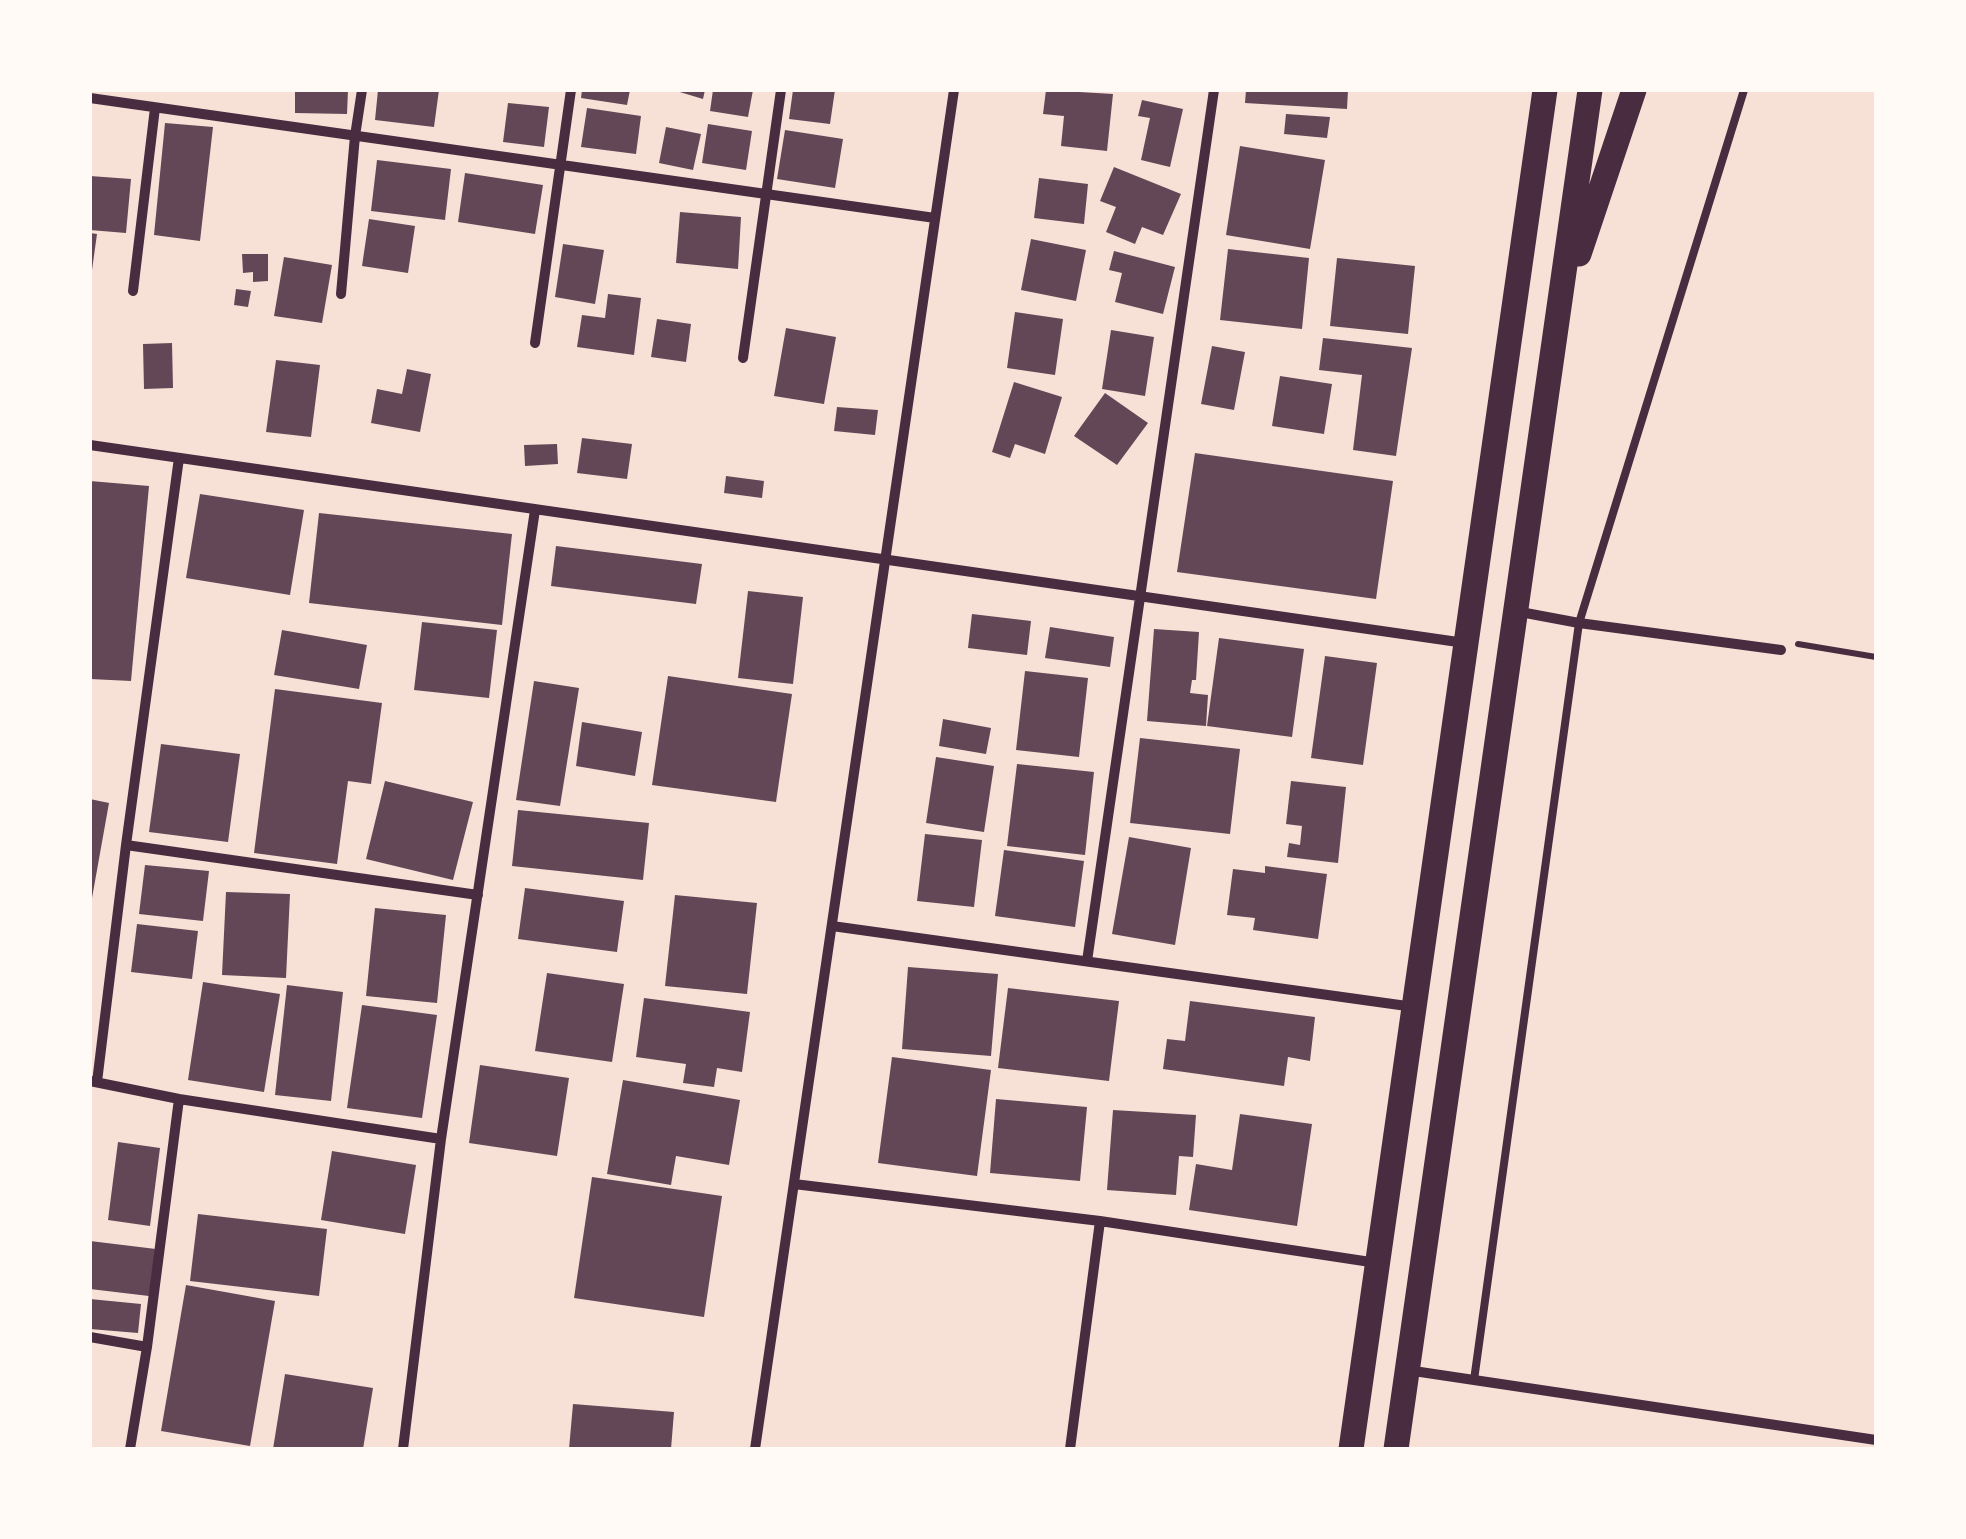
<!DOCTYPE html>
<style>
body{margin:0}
#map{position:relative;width:1966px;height:1539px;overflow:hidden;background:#f7e1d7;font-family:Georgia,serif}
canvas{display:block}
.frame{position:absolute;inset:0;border:92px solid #fffaf5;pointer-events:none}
</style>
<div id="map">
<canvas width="1966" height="1539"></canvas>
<div class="frame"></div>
</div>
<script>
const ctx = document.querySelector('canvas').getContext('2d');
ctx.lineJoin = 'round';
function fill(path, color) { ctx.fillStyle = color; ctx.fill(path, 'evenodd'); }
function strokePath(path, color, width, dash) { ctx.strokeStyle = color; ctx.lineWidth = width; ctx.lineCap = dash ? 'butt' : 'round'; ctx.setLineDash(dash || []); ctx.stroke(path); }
const building = new Path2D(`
 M295,90H348L347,114L295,113Z
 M378,90H439L434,127L375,120Z
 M582,90H630L627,105L581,98Z
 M673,90H705L703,99Z
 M713,90H753L748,117L710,111Z
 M793,90H835L830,124L789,119Z
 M1046,90L1113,94L1107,151L1061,146L1064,116L1043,114Z
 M1246,90H1348L1347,109L1245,103Z
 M1142,100L1183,109L1170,167L1141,160L1150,118L1138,116Z
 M508,103L549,107L544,147L503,142Z
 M587,108L641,116L636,154L581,147Z
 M1286,114L1330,117L1327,138L1284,134Z
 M165,123L213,127L200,241L154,235Z
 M708,124L752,131L746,170L702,163Z
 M666,127L701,134L693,170L659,163Z
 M785,130L843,139L835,188L777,179Z
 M1240,146L1325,160L1310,249L1226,235Z
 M377,160L451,169L445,220L371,211Z
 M1114,167L1181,194L1163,235L1142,227L1135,244L1106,232L1116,207L1100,201Z
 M465,173L543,185L535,234L458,222Z
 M90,176L131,179L126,233L90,230Z
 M1039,178L1088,184L1084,224L1034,218Z
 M680,212L741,217L738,269L676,263Z
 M369,219L415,226L408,273L362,266Z
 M90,233L97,234L92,270L90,269Z
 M1031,239L1086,250L1076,301L1021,290Z
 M563,244L604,250L595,304L555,297Z
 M1228,249L1309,258L1302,329L1220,320Z
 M1114,251L1175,267L1163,314L1115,302L1122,273L1109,270Z
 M242,254H268V281L253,282V272L243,273Z
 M284,257L332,265L322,323L274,316Z
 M1337,258L1415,266L1408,334L1330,326Z
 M236,289L251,291L248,307L234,305Z
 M608,294L641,298L634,355L577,347L582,315L605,318Z
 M1015,312L1063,319L1055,375L1007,368Z
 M657,319L691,324L686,362L651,357Z
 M786,328L836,337L824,404L774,396Z
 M1111,330L1154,337L1145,396L1102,389Z
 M1323,338L1412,348L1396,456L1353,450L1362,375L1319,370Z
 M172,343L173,388L144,389L143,344Z
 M1212,346L1245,352L1234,410L1201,404Z
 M276,360L320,365L311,437L266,432Z
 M407,369L431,374L420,432L371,423L377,389L402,394Z
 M1280,376L1332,384L1324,434L1272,426Z
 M1014,382L1062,397L1045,454L1015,444L1010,458L992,452Z
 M1105,393L1148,423L1117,465L1074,436Z
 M837,407L878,410L875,435L834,431Z
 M582,438L632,444L627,479L577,473Z
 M557,444L558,464L525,466L524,445Z
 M1195,453L1393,481L1376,599L1177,572Z
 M726,476L764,481L762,498L724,493Z
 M90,481L149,486L131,681L90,679Z
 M200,494L304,510L290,595L186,578Z
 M319,513L512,534L502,625L309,603Z
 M556,546L702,564L696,604L551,586Z
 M748,591L803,597L793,684L738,678Z
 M972,614L1031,621L1027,655L968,648Z
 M422,622L497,630L489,698L414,690Z
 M1050,627L1114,637L1110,667L1045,658Z
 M1154,629L1199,632L1196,680H1192L1190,693L1208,695L1206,726L1147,721Z
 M282,630L367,645L359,689L274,675Z
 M1219,638L1304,649L1292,737L1207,726Z
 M1325,656L1377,663L1363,765L1311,758Z
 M1025,671L1088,678L1079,757L1016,750Z
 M668,676L792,694L776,802L652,785Z
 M534,681L579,688L560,806L516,800Z
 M275,689L382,703L371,784L348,781L337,864L254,853Z
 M943,719L991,728L986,754L939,746Z
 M582,722L642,732L635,776L576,766Z
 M1140,738L1240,749L1230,834L1130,823Z
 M161,744L240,754L228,842L149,832Z
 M936,757L994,766L984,832L926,823Z
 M1017,764L1094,772L1085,855L1007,846Z
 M385,781L473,802L453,880L366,859Z
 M1291,781L1346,787L1338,863L1287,857L1289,843L1300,845L1302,826L1286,824Z
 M90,799L109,803L92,898H90Z
 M518,810L649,823L643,880L512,866Z
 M925,834L982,840L974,907L917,901Z
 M1129,837L1191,848L1175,945L1112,934Z
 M1004,850L1084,861L1075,927L995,916Z
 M145,865L209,871L203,921L139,914Z
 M1265,866L1327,874L1318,939L1253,930L1255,918L1227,915L1233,869L1265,873Z
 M525,888L624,901L617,952L518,939Z
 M226,892L290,894L286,978L222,975Z
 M675,895L757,903L747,994L665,986Z
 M375,908L446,915L437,1003L366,996Z
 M137,924L198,931L192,979L131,972Z
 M908,967L998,974L991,1056L902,1049Z
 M547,973L624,984L612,1062L535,1051Z
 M203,982L280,994L264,1092L188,1080Z
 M287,985L343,992L331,1101L275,1095Z
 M1008,988L1119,1001L1109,1081L998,1068Z
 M644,998L750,1012L742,1072L717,1068L714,1087L683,1083L686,1064L636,1057Z
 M1190,1001L1315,1017L1310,1061L1288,1057L1284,1086L1163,1069L1167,1039L1185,1041Z
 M362,1005L437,1015L422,1118L347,1108Z
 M892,1057L991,1070L977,1176L878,1163Z
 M480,1065L569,1078L557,1156L469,1143Z
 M623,1080L740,1100L729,1165L676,1156L671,1185L607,1174Z
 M996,1099L1087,1107L1080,1181L990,1173Z
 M1113,1110L1196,1115L1193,1157L1179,1156L1176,1195L1107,1190Z
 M1240,1114L1312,1124L1297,1226L1189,1210L1196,1164L1232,1170Z
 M118,1142L160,1148L150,1226L108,1220Z
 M332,1151L416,1165L405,1234L321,1220Z
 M592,1177L722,1196L704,1317L574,1298Z
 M198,1214L327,1229L319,1296L190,1281Z
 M90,1241L156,1249L149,1296L90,1289Z
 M186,1285L275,1301L250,1446L161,1431Z
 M90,1299L141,1304L138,1333L90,1329Z
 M285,1374L373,1388L363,1449H273Z
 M573,1404L674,1412L671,1449H569Z`);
const path = new Path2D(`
 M1798,644L1876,657`);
const service = new Path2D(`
 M1474,1380L1579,623L1744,90`);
const minor = new Path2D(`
 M90,98L935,218
 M133,291L155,108
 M341,294L355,136L362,90
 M535,343L571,90
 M743,358L781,90
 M90,445L1465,643
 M1515,611L1579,623L1781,650
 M126,845L478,895
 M832,926L1414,1007
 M1087,961L1214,90
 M90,1081L179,1099L441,1139
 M97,1082L126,845L179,458
 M794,1184L1100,1221L1377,1263
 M90,1337L147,1347
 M1407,1370L1876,1440
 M130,1449L147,1347L179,1099
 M403,1449L441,1139L535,510
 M755,1449L954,90
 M1070,1449L1100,1221`);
const primary = new Path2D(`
 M1579,254L1634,90
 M1351,1449L1545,90
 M1396,1449L1590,90`);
fill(building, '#644757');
strokePath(path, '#4a2c40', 6);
strokePath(service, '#4a2c40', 8);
strokePath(minor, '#4a2c40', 10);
strokePath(primary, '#4a2c40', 25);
</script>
